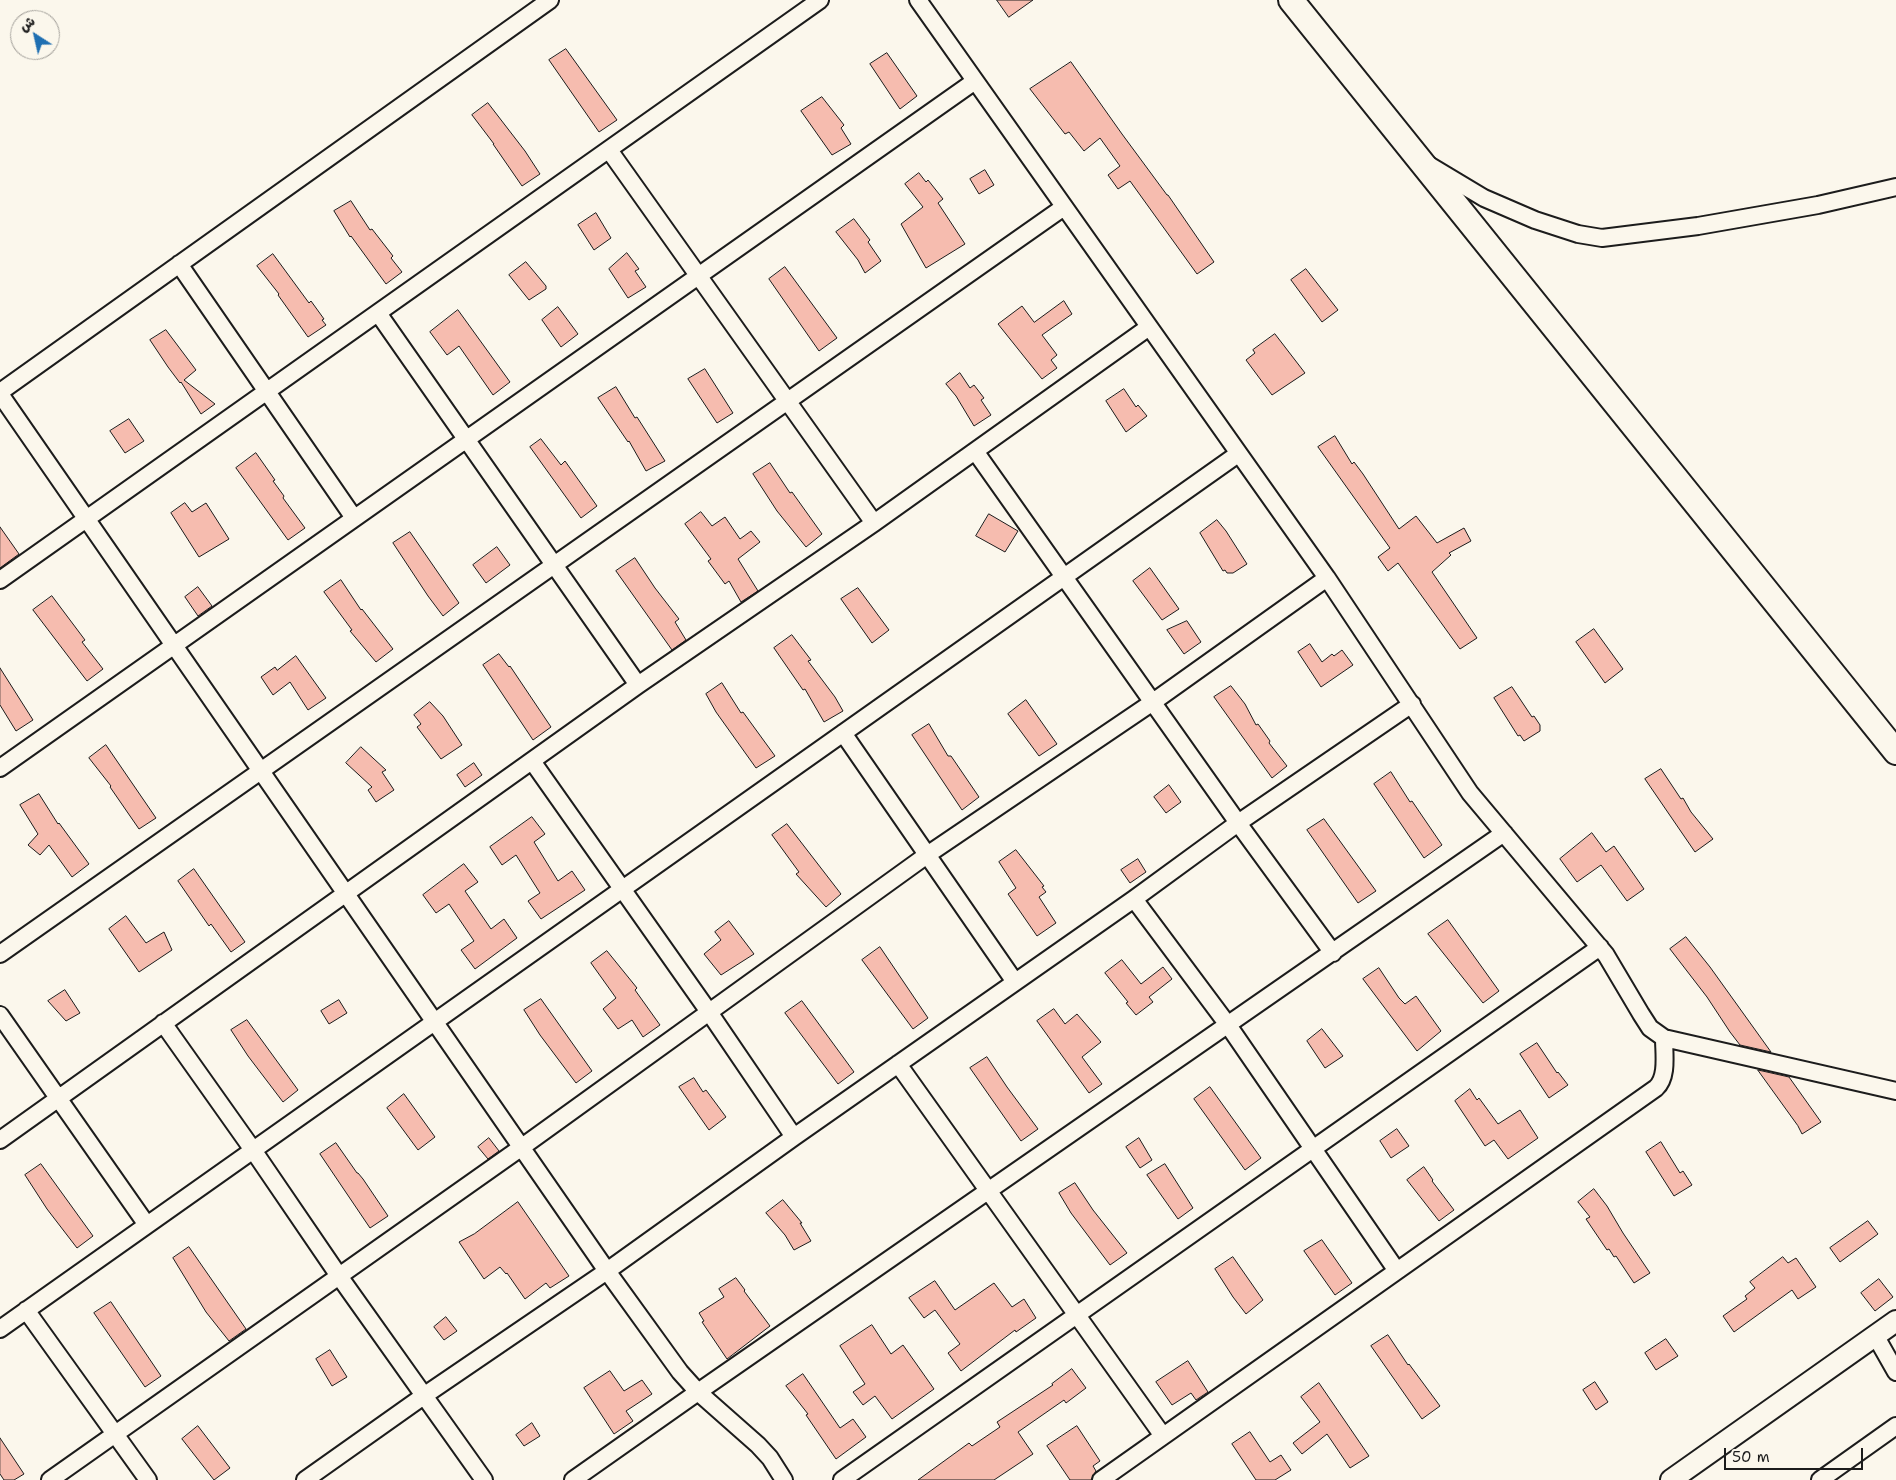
<!DOCTYPE html>
<meta charset="utf-8">
<style>
body{margin:0}
#map{position:relative;width:1896px;height:1480px;overflow:hidden;background:#fbf7ec;font-family:"Shantell Sans","Playpen Sans Arabic",sans-serif}
canvas{display:block}
.north{position:absolute;left:10px;top:10px;width:50px;height:50px;box-sizing:border-box;background:#fbf7ec;border:1px solid #a29f99;border-radius:50%;rotate:325deg;font-size:14px;font-weight:700;line-height:20px;text-align:center;color:#1c1c1c}
.north::after{content:'';display:block;margin:auto;width:18px;height:22px;background:#1f6fb2;clip-path:polygon(50% 0,100% 100%,50% 72%,0 100%)}
.scale{position:absolute;left:1724px;top:1448px;width:139px;height:22px;box-sizing:border-box;border:2px solid #1c1c1c;border-top:0;padding-left:6px;font-size:15px;line-height:18px;white-space:nowrap;color:#1c1c1c;-webkit-text-stroke:4px #fbf7ec;paint-order:stroke}
</style>
<div id="map">
<canvas width="1896" height="1480"></canvas>
<div class="north">ش</div>
<div class="scale">50 m</div>
</div>
<script>
const ctx = document.querySelector('canvas').getContext('2d');
ctx.lineJoin = 'round';
function fill(path, color) { ctx.fillStyle = color; ctx.fill(path, 'evenodd'); }
function strokePath(path, color, width, dash) { ctx.strokeStyle = color; ctx.lineWidth = width; ctx.lineCap = dash ? 'butt' : 'round'; ctx.setLineDash(dash || []); ctx.stroke(path); }
const building = new Path2D(`
 M997,0H1033L1009,17Z
 M566,49L617,120L599,132L549,60Z
 M887,53L917,96L900,109L870,64Z
 M1071,62L1122,134L1167,195H1168L1214,262L1197,274L1130,181L1118,189L1108,175L1120,166L1100,138L1084,151L1069,132L1065,134L1030,89Z
 M822,97L844,125L841,128L851,144L832,155L801,111Z
 M488,103L525,151L540,174L522,186L493,144H494L472,115Z
 M985,170L994,185L979,194L970,179Z
 M919,173L926,182L928,180L943,199L938,203L965,244L926,268L901,224L923,207L905,184Z
 M351,201L370,230L372,229L393,256L391,258L402,272L386,284L351,236L350,237L334,211Z
 M596,213L611,238L594,250L578,225Z
 M854,219L870,240L868,242L881,261L865,273L858,260L836,232Z
 M627,253L639,269L635,271L646,287L628,298L609,269Z
 M273,254L309,303L311,301L324,319L322,320L326,325L308,337L278,295L279,294L257,266Z
 M526,262L546,286V289L529,300L509,275Z
 M785,267L837,338L819,351L769,279Z
 M1306,269L1338,310L1322,322L1291,280Z
 M1064,301L1072,314L1042,335L1057,355L1051,360L1057,368L1042,379L998,324L1022,306L1034,322Z
 M558,307L578,334L561,347L542,320Z
 M458,310L510,382L493,395L459,346L447,355L430,332Z
 M166,330L196,370L184,380L215,404L201,414L181,382L180,383L168,367L150,340Z
 M1275,334L1305,373L1272,395L1246,360L1255,353L1253,350Z
 M705,369L733,413L717,423L688,379Z
 M960,373L970,388L974,385L984,398L981,400L991,415L974,426L956,396L946,384Z
 M616,387L635,418L637,417L665,461L646,471L629,441L628,442L598,398Z
 M1124,389L1136,407L1138,405L1147,416L1126,432L1106,401Z
 M129,419L144,441L125,453L110,431Z
 M1335,436L1352,464L1354,462L1363,474L1399,529L1416,516L1437,543L1464,528L1471,541L1449,553L1451,555L1432,572L1477,638L1460,649L1398,563L1388,571L1378,557L1390,548L1318,447Z
 M541,439L561,465L565,461L597,506L581,518L530,447Z
 M256,453L275,480L273,481L284,496L283,498L305,528L288,540L236,468Z
 M770,463L790,493L792,492L822,534L806,547L777,511L753,474Z
 M185,503L192,512L206,503L229,539L199,557L171,513Z
 M701,512L712,526L725,517L740,539L751,531L760,542L738,559L758,591L741,602L729,581L725,584L708,561L711,559L685,524Z
 M989,514L1018,531L1005,552L976,536Z
 M1217,520L1226,531L1247,564L1233,573H1227L1225,570L1223,571L1200,533Z
 M0,527L19,554L0,568Z
 M410,532L459,603L443,616L428,596L393,543Z
 M497,547L510,565L486,583L473,565Z
 M635,558L655,588L679,619L675,622L686,640L672,650L616,571Z
 M1150,568L1179,609L1162,620L1133,581Z
 M341,580L361,610L362,609L393,649L376,662L350,631L352,630L324,592Z
 M198,587L212,606L198,616L185,597Z
 M858,588L889,630L872,643L841,599Z
 M52,596L85,640L82,642L103,669L87,681L33,610Z
 M1187,621L1201,642L1184,654L1167,630Z
 M1594,629L1623,669L1605,683L1576,642Z
 M792,635L811,660L808,661L835,697L843,711L824,722L805,689L803,690L774,648Z
 M1310,644L1322,662L1332,654L1334,656L1342,650L1353,665L1321,687L1298,652Z
 M499,654L509,667L510,666L551,727L533,740L483,665Z
 M296,656L326,698L308,710L290,682L273,695L261,677L275,667L277,670Z
 M0,668L33,720L16,731L0,705Z
 M722,683L741,713L743,712L775,756L756,768L716,712L706,694Z
 M1231,686L1245,704L1256,725L1258,724L1270,741L1269,743L1287,766L1272,778L1214,697Z
 M1512,687L1532,717L1534,716L1540,725V731L1524,741L1520,735L1518,736L1494,698Z
 M1026,700L1057,744L1039,756L1008,714Z
 M430,702L443,716L462,745L441,759L417,727L421,724L414,715Z
 M929,724L948,756H951L979,797L962,810L912,735Z
 M106,745L156,818L139,829L110,787L111,786L89,758Z
 M361,747L386,770L382,772L394,790L376,802L368,790L372,787L346,763Z
 M474,763L482,775L465,787L457,775Z
 M1661,769L1681,799L1683,798L1691,812L1713,839L1695,852L1645,779Z
 M1391,772L1410,802L1412,801L1442,845L1424,858L1374,784Z
 M1169,785L1181,802L1166,813L1154,797Z
 M39,794L58,824L59,823L89,864L72,877L49,845L40,855L28,845L38,834L20,805Z
 M532,817L545,834L534,842L558,881L572,871L585,890L541,919L528,901L540,893L516,855L502,865L490,847Z
 M1324,819L1376,891L1358,903L1307,830Z
 M787,824L841,894L826,907L796,874L799,872L772,835Z
 M1592,833L1606,852L1614,846L1644,889L1627,901L1601,865L1577,882L1560,859Z
 M1016,850L1044,886L1042,887L1046,892L1039,897L1056,923L1037,936L1008,894L1016,888L999,862Z
 M1138,859L1146,872L1130,883L1121,870Z
 M464,864L478,882L465,891L491,929L504,919L517,938L475,969L461,950L474,941L449,904L436,913L423,895Z
 M194,869L245,942L231,952L211,924L209,926L178,881Z
 M126,916L146,943L164,932L172,950L139,972L109,929Z
 M1448,920L1499,991L1483,1003L1428,934Z
 M729,921L754,954L721,975L704,954L721,940L715,932Z
 M1686,937L1710,967L1771,1052L1740,1045L1730,1032L1707,997L1670,949Z
 M880,947L928,1018L913,1029L862,960Z
 M607,951L637,988L635,990L660,1025L643,1037L632,1020L618,1029L603,1009L616,998L591,963Z
 M1122,960L1141,984L1163,967L1172,979L1149,997L1153,1002L1136,1015L1126,1003L1128,1002L1105,973Z
 M1379,968L1399,998L1405,1004L1416,996L1441,1031L1417,1051L1363,979Z
 M65,990L80,1013L66,1021L48,1001Z
 M541,999L592,1071L576,1083L540,1035L524,1010Z
 M339,1000L347,1013L329,1024L321,1011Z
 M802,1001L854,1072L838,1084L785,1013Z
 M1054,1009L1065,1024L1077,1014L1101,1042L1082,1057L1102,1084L1089,1093L1037,1021Z
 M247,1020L298,1090L283,1102L248,1056L231,1030Z
 M1322,1029L1343,1056L1325,1068L1307,1041Z
 M1537,1043L1557,1073L1558,1072L1568,1085L1549,1098L1520,1054Z
 M987,1057L1007,1087L1038,1129L1021,1141L970,1068Z
 M1758,1070L1789,1077L1821,1122L1802,1134L1798,1126Z
 M694,1078L703,1092L706,1090L726,1117L709,1130L679,1087Z
 M1210,1087L1261,1158L1245,1170L1194,1099Z
 M1470,1089L1477,1100L1479,1098L1498,1124L1520,1110L1538,1138L1508,1159L1494,1140L1485,1146L1455,1101Z
 M404,1094L435,1137L418,1150L387,1108Z
 M1397,1129L1409,1146L1391,1158L1380,1141Z
 M489,1138L499,1151L488,1159L478,1147Z
 M1139,1138L1152,1160L1140,1168L1126,1147Z
 M1661,1142L1680,1173L1683,1171L1692,1185L1674,1196L1646,1152Z
 M336,1143L357,1173H358L363,1179L388,1216L370,1228L320,1154Z
 M41,1164L93,1236L77,1248L47,1209L25,1175Z
 M1165,1164L1193,1208L1178,1219L1147,1175Z
 M1424,1167L1433,1180L1432,1181L1454,1210L1439,1221L1407,1180Z
 M1075,1183L1093,1210L1127,1253L1110,1265L1071,1213L1059,1193Z
 M1594,1189L1607,1206L1623,1233L1650,1273L1634,1283L1616,1256L1614,1257L1609,1249L1607,1250L1586,1219L1590,1217L1578,1202Z
 M783,1200L802,1223H800L811,1241L794,1250L785,1235L766,1213Z
 M518,1202L569,1276L550,1288L546,1283L525,1299L507,1273L506,1274L500,1267L484,1279L459,1242L474,1234Z
 M1868,1221L1878,1234L1840,1262L1830,1248Z
 M1322,1240L1352,1283L1335,1295L1304,1251Z
 M189,1247L246,1329L229,1341L206,1312L173,1258Z
 M1233,1257L1263,1300L1246,1314L1233,1297L1215,1269Z
 M1783,1257L1788,1263L1796,1258L1816,1287L1798,1299L1792,1290L1734,1332L1723,1316L1747,1299L1745,1296L1755,1288L1750,1282Z
 M736,1278L745,1290L744,1291L770,1326L727,1359L702,1322L704,1321L699,1313L724,1297L719,1289Z
 M1879,1279L1893,1297L1875,1311L1861,1293Z
 M935,1281L955,1310L994,1283L1012,1307L1024,1299L1036,1318L1016,1332L1015,1330L961,1371L948,1353L960,1344L935,1310L924,1318L909,1298Z
 M111,1302L161,1376L145,1387L94,1313Z
 M446,1317L457,1331L444,1340L434,1327Z
 M872,1325L891,1354L903,1345L934,1389L892,1419L875,1396L863,1405L853,1392L865,1384L840,1346Z
 M1388,1335L1408,1365L1409,1364L1440,1406L1422,1419L1371,1346Z
 M1666,1339L1678,1356L1656,1370L1645,1353Z
 M330,1350L347,1377L332,1386L316,1359Z
 M1188,1361L1208,1392L1196,1400L1191,1393L1172,1405L1156,1382Z
 M1072,1369L1086,1388L1066,1403L1064,1400L1018,1432L1033,1454L994,1480H918L969,1443L972,1446L1000,1427L997,1422L1053,1385L1052,1384Z
 M610,1371L624,1391L642,1380L652,1394L626,1411L633,1421L614,1434L584,1388Z
 M803,1374L840,1428L853,1419L866,1437L836,1459L806,1415L808,1414L786,1386Z
 M1595,1382L1608,1402L1596,1410L1583,1390Z
 M1319,1383L1369,1456L1350,1468L1327,1434L1302,1454L1293,1443L1320,1422L1301,1397Z
 M532,1423L540,1436L524,1446L516,1435Z
 M198,1426L230,1468L214,1480L182,1439Z
 M1077,1426L1100,1461L1093,1466L1096,1471L1091,1480H1070L1047,1446Z
 M1250,1432L1270,1462L1281,1455L1291,1470L1275,1480H1256L1232,1444Z
 M0,1438L24,1474L14,1480H4L0,1474Z`);
const minor = new Path2D(`
 M918,0L1327,578L1470,793L1606,955L1641,1014L1650,1028L1664,1038L1896,1091
 M609,150L874,523
 M1429,165L1484,198L1535,220L1578,234L1602,238L1698,226L1818,205L1896,187
 M179,264L354,518
 M378,313L638,685
 M0,392L550,0
 M0,394L607,1271L680,1372L698,1392L758,1445L770,1458L784,1480
 M975,451L1238,823L1333,953
 M0,580L820,0
 M843,733L1015,982
 M532,761L709,1012L794,1137
 M0,768L975,81
 M1134,899L1228,1025L1397,1271
 M0,954L1064,207
 M0,1015L147,1225
 M163,1023L253,1150L339,1276L484,1480
 M898,1064L1163,1436
 M0,1140L638,685L874,523L1149,327
 M26,1310L148,1480
 M0,1329L1238,454
 M1875,1335L1896,1372
 M50,1480L522,1147L927,855L1153,702L1327,578
 M305,1480L425,1395L607,1271L794,1137L1134,899L1238,823L1412,704
 M573,1480L698,1392L1504,833
 M842,1480L1600,947
 M1101,1480L1656,1088C1668,1077 1664,1054 1664,1038
 M1820,1480L1896,1426`);
const tertiary = new Path2D(`
 M1671,1480L1896,1321`);
const secondary = new Path2D(`
 M1291,0L1896,752`);
fill(building, '#f6bcaf');
strokePath(building, '#1c1c1c', 1);
strokePath(minor, '#1c1c1c', 20);
strokePath(tertiary, '#1c1c1c', 24);
strokePath(secondary, '#1c1c1c', 28);
strokePath(minor, '#fbf7ec', 16);
strokePath(tertiary, '#fbf7ec', 20);
strokePath(secondary, '#fbf7ec', 24);
</script>
